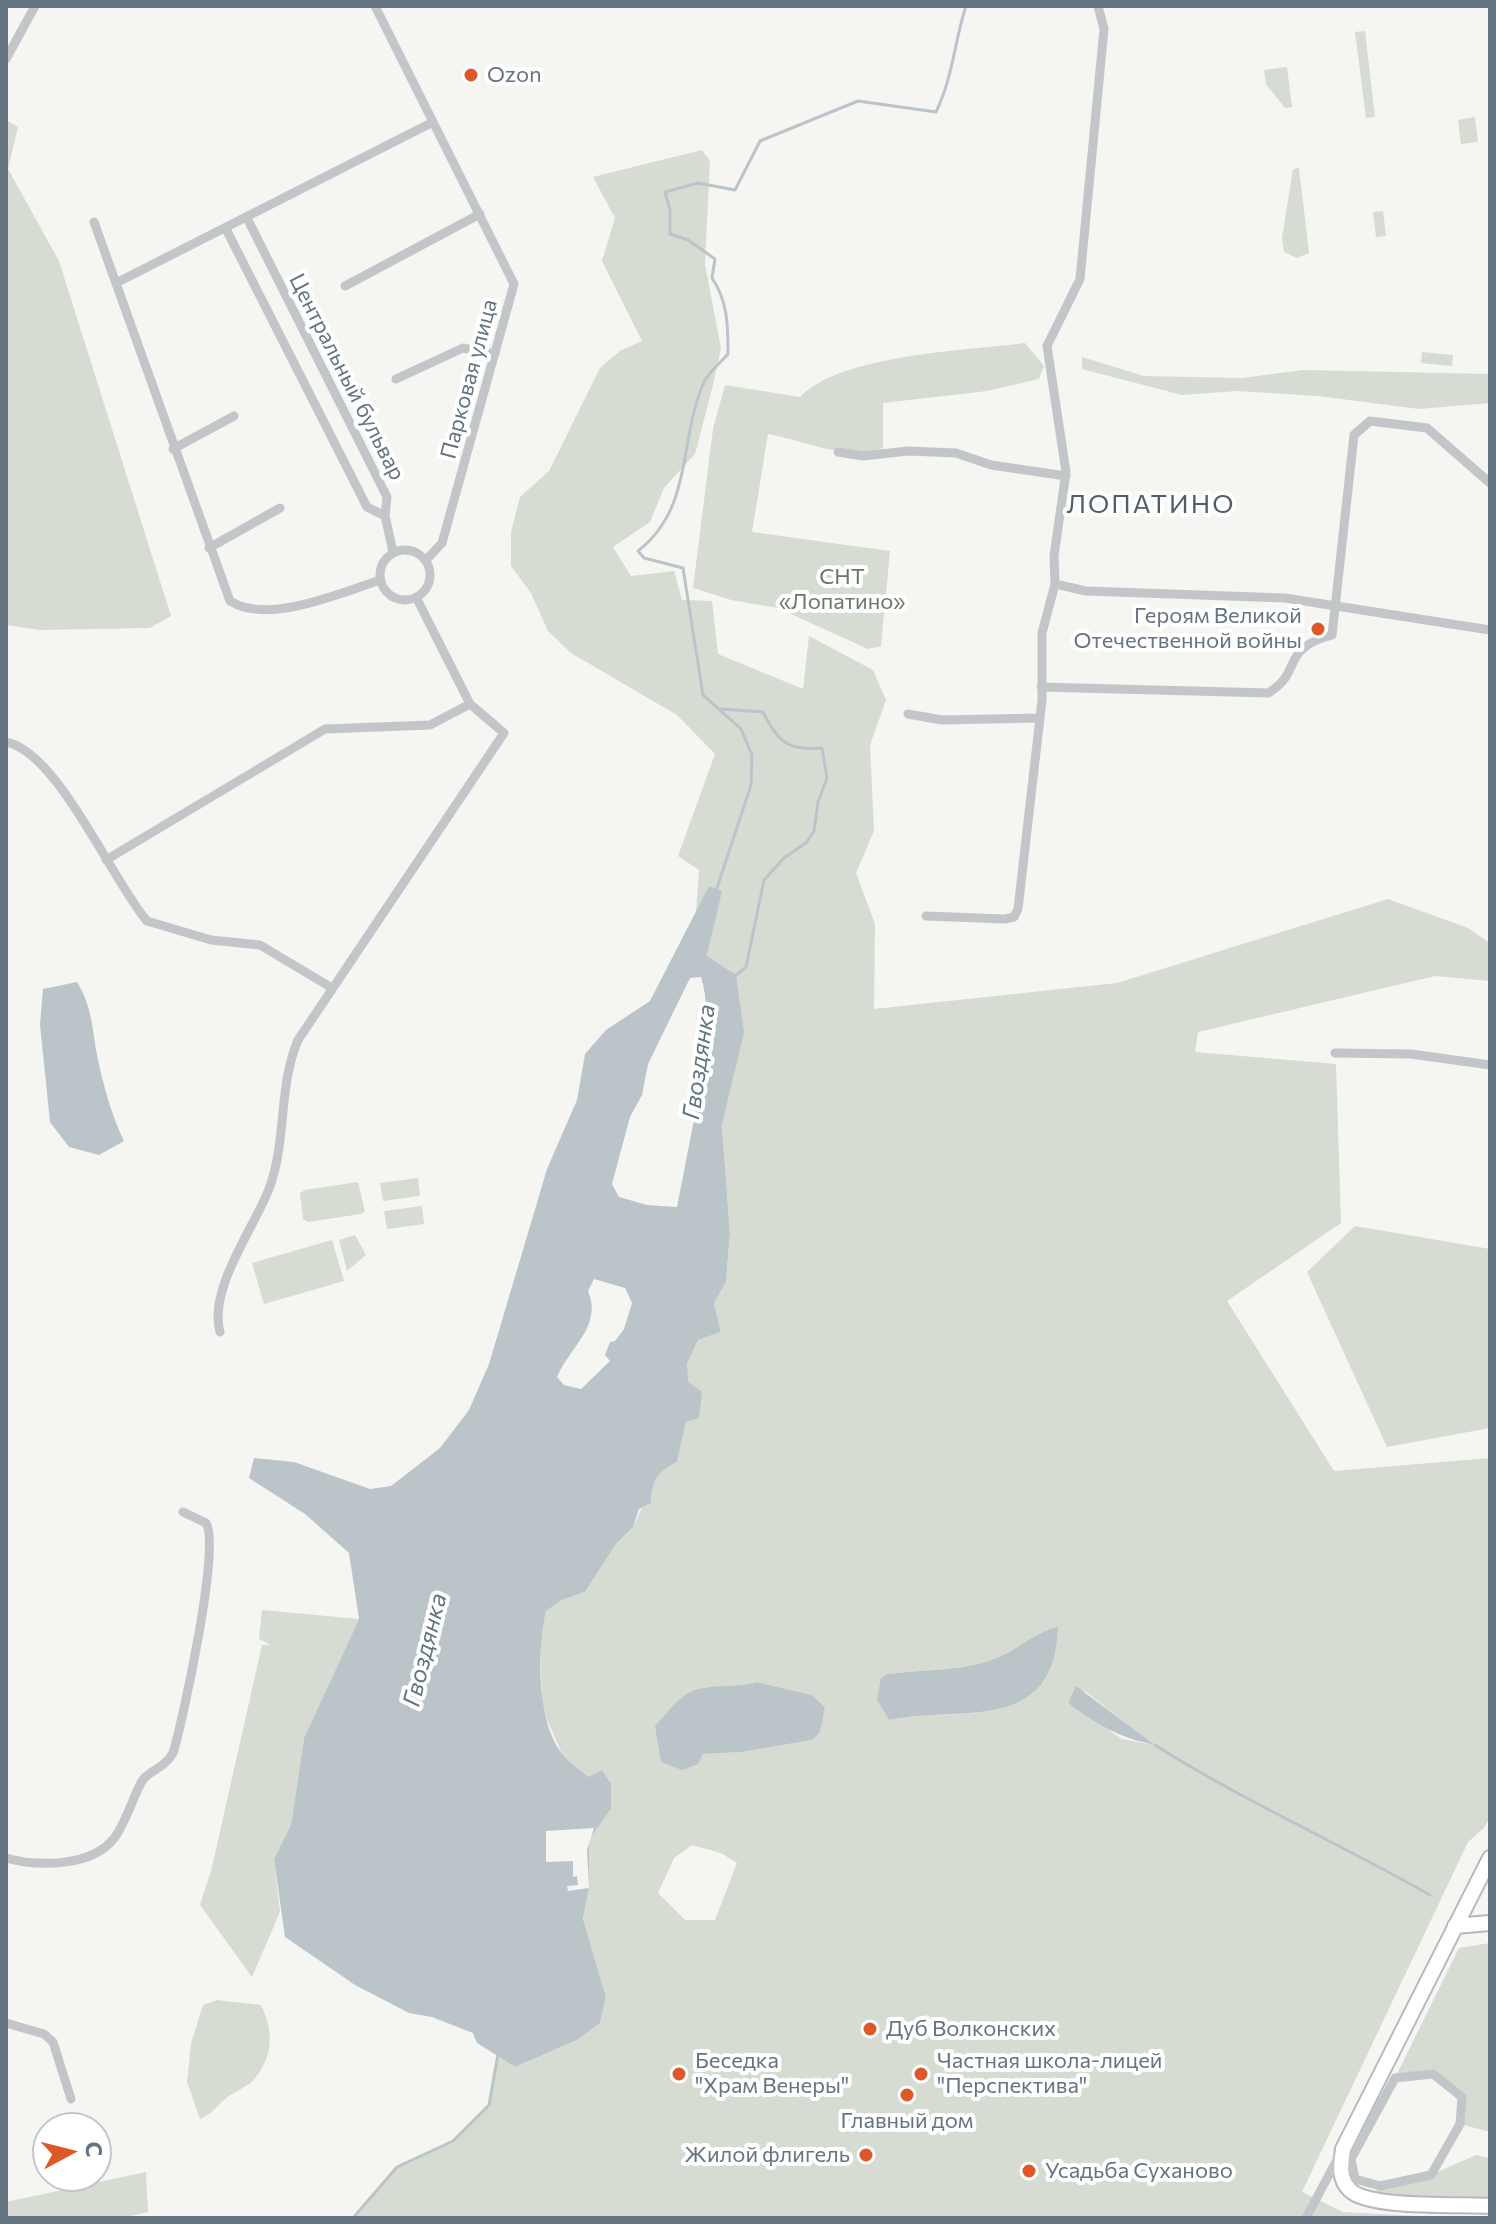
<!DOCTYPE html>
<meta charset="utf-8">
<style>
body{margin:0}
#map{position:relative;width:1496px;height:2224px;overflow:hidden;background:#f5f5f1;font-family:Commissioner,sans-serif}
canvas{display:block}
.frame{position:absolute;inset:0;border:8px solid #657481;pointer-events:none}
.north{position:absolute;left:32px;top:2112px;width:80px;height:80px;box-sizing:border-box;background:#fff;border:2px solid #c1c7cd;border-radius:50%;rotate:83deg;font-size:22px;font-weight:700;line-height:32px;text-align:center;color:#657481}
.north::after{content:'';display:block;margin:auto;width:28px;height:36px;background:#dd5729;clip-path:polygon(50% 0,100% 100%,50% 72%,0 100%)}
</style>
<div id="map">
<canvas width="1496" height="2224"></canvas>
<div class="frame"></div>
<div class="north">С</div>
</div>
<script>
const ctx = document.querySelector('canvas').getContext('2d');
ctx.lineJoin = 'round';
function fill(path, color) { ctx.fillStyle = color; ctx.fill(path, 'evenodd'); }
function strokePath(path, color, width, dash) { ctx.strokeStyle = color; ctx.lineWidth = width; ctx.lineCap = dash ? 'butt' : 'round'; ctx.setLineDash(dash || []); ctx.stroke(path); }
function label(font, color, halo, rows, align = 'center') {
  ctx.font = font + ' Commissioner,sans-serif'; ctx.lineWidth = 8; ctx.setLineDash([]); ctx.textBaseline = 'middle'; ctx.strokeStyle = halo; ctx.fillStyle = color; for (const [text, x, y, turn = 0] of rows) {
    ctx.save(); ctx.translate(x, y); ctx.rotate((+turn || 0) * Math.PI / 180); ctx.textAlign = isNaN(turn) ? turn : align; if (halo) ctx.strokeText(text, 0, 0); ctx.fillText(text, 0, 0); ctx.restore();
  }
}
const green = new Path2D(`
 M1365,31L1375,117L1366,118L1355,32Z
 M1287,67L1292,107L1285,108L1266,84L1264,70Z
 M1475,117L1478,142L1461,144L1458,120Z
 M6,120L18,127L8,169L59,261L171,616L150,628L40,630L6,625Z
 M702,150L710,161L705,264L721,348L713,385L695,454L664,488L650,522L613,547L631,576L674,571L682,600L712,601L718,654L803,689L809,636L873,670L886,700L870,745L874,831L856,873L875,924L874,1009L1117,983L1388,899L1468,928L1490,943V981L1435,976L1198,1032L1195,1052L1336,1064L1341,1223L1227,1301L1334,1471L1490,1458V1817L1484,1828L1468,1842L1302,2192L1343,2212L1456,2218H353L397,2167L453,2141L489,2105L498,2056L515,2067L577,2040L600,2023L606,1997L583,1919L589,1888V1840L611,1809L589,1777L563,1756L542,1708L540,1635L546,1611L562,1600L585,1592L616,1544L633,1527L660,1470L677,1462L686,1422L687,1364L698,1340L721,1332L714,1303L726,1282L730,1233L722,1126L735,1071L707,957L721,891L709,886L696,913L699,870L678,856L715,754L677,715L571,653L548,631L531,593L511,566V532L520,497L549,471L600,368L620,351L642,341L602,261L615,218L593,177ZM1057,1628C1055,1735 962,1706 889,1720L888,1674C924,1669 967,1672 1001,1656C1021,1647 1035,1632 1057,1628ZM757,1682L812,1695L825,1707L812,1740L742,1752L703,1754L704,1687L736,1688ZM1085,1691L1154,1745L1122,1739L1068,1703ZM692,1845L721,1853L737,1863L715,1920H685L658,1893L674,1858Z
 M1299,168L1309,253L1297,258L1284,252L1282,238L1293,169Z
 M1383,211L1386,236L1376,237L1373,212Z
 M1025,343L1044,366L1039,379L987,391L883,403V448C849,462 803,440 768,434L752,532L890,551L881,646L868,649L778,608L731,600L693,588L713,429L725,385L800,397C842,354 965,351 1025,343Z
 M1422,352L1453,355L1452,366L1421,363Z
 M1082,357L1144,376L1242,378L1303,370L1490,374V403L1419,409L1318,396L1237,391L1182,395L1082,369Z
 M418,1178L420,1196L383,1201L380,1183Z
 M358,1182L365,1211L361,1214L308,1222L303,1219L300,1193L305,1190Z
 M422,1206L424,1224L387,1229L384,1211Z
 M1355,1226L1490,1249V1428L1387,1447L1307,1272Z
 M355,1235L366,1255L347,1271L339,1240Z
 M332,1240L344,1281L264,1304L252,1263Z
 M262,1610L359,1619L304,1738L291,1826L274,1859L280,1912L252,1977L200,1905L212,1867L262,1645H271L259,1639Z
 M1490,1943V2132L1460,2124L1462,2097L1433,2074L1395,2078L1459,1948Z
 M217,2000L261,2005C273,2029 274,2054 256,2077C249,2087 234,2091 225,2099C216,2107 211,2115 200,2119L187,2082L191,2044L203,2005Z
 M1476,2155L1490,2158V2200L1373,2195L1380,2186L1421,2179Z
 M146,2172L148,2212L122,2218H6V2202Z`);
const water = new Path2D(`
 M709,886L722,891L707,956L736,975L744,1032L722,1126L730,1233L726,1282L714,1303L721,1332L698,1340L687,1364L688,1382L702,1392L699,1418L686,1422L677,1462C657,1472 651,1481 651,1503L639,1509L633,1527L616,1544L585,1592L562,1600L546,1611C537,1650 536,1725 565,1757C571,1764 581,1770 589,1777L602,1770L611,1784V1809L589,1840V1888L583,1919L606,1997L600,2023L577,2040L515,2067L477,2043L473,2033L432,2017L409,2013L355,1985L285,1937L274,1859L291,1825L304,1738L359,1619L349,1553L305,1514L249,1478L254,1458L294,1462L370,1489L391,1486L440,1448L469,1410L489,1364L547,1169L577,1100L585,1054L606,1030L650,1001ZM701,977C709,1001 704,1023 708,1048L677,1207L647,1205L619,1197L612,1184L630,1117L642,1095L648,1064L690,978ZM594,1279L625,1288L632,1303L624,1329L615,1341L610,1342L605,1355L610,1361L581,1389L564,1385L557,1377C569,1348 603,1326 588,1291Z
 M77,982C92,1006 92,1028 97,1055C103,1084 111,1114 124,1141L99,1155L69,1147L50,1122L40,1025L43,989Z
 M1058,1627C1054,1736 963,1705 889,1720L877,1699L881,1678L888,1674C924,1669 967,1672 1001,1656C1021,1647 1035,1632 1058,1627Z
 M757,1682L812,1695L825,1707L820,1732L812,1740L742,1752L703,1754L698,1764L682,1770L661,1762L655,1726C665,1716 675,1701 687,1694C706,1682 735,1689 757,1682Z
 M1076,1686L1155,1745C1120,1738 1097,1725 1068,1703Z`);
const pier = new Path2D(`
 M594,1828L587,1850L589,1888L568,1891L567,1886L578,1885L577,1876L573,1877V1861L546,1862V1831Z`);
const stream = new Path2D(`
 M721,709L763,712C778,742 788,751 822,748L827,778L818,802L814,831L806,843L784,858L764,880L746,967L736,975
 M716,891L751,785L752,755L741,729L703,695L683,568L644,558L638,551C694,507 678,441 704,382C709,372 721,362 728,354C728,327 728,301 712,278L715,259L688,240L670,234V210L665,192L698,183L735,190L760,141L858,101L936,112C953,77 954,43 966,6
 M1155,1745C1243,1801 1339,1843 1430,1895
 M353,2218L397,2167L453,2141L489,2105L498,2054`);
const street = new Path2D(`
 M375,6L514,284L442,543L426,560
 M6,59L35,6
 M247,218L387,497L385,516L393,552
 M94,222L230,601C267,625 341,593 380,580
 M226,229L367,507L385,516
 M116,283L433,122
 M345,286L480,214
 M396,379L463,348L495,354
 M173,449L234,416
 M838,452L863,456L908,451L956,453L991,465L1066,476
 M209,548L280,508
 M380 575a25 25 0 1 1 50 0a25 25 0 1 1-50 0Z
 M1055,584L1086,591L1285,598L1490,630
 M1041,687L1268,693C1304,672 1279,649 1332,635L1354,435L1370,421L1427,428L1490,483
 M908,714L942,720L1039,718
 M6,742C58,752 111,879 147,921L211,940L260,945L332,988
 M106,860L325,729L430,725L470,704
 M926,916L1005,919L1014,917L1018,909L1042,700V633L1055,584L1054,556L1066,472L1047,346L1080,279L1104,29L1098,6
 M1335,1053L1411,1054L1490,1065
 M220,1332C208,1289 254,1228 269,1189C287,1141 278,1087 298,1040L504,733L470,704L416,597
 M6,1858C39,1867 93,1867 115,1837C127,1820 132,1799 142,1781C149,1770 164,1769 173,1753C183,1720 221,1545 206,1523L183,1512
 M6,2023L44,2034L53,2042L71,2099
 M1433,2074L1462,2097L1460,2124L1431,2175L1380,2186L1355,2179L1351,2159L1395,2078Z
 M1306,2218L1339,2156`);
const secondary = new Path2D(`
 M1490,1858L1343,2149C1341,2164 1338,2179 1350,2190C1368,2209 1462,2204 1490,2206
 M1455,1926L1490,1923`);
const markers = [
 [471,75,8,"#dd5729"],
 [1318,629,8,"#dd5729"],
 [870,2029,8,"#dd5729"],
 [679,2074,8,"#dd5729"],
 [921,2074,8,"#dd5729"],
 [907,2095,8,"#dd5729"],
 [866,2155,8,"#dd5729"],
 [1029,2171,8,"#dd5729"]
];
const poiNames = [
 ["Ozon",487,75],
 ["Героям Великой",1302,616,"right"],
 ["Отечественной войны",1302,641,"right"],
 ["Дуб Волконских",886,2029],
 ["Беседка",695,2061],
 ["\"Храм Венеры\"",695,2086],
 ["Частная школа-лицей",937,2061],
 ["\"Перспектива\"",937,2086],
 ["Главный дом",907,2121,"center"],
 ["Жилой флигель",850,2155,"right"],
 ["Усадьба Суханово",1045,2171]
];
const streetNames = [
 ["Центральный бульвар",347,377,63],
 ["Парковая улица",469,379,-75]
];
const parkNames = [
 ["СНТ",842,577],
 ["«Лопатино»",842,602]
];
const waterNames = [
 ["Гвоздянка",699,1062,-82],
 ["Гвоздянка",425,1650,-76]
];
const quarterNames = [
 ["ЛОПАТИНО",1151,504]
];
fill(green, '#d6dcd2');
fill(water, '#bbc5c9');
fill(pier, '#f5f5f1');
strokePath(stream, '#bbc5c9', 3);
strokePath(secondary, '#b5b9bd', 18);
strokePath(street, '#c3c6c9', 9);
strokePath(secondary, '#fff', 14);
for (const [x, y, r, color] of markers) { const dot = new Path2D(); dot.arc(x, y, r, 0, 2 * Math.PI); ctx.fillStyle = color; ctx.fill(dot); strokePath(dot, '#fff', 3); }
label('22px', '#657481', '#fff', poiNames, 'left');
label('22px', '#657481', '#fff', streetNames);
label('22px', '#677963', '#fff', parkNames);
label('italic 24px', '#60767f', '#fff', waterNames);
ctx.letterSpacing = '2px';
label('26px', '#525d67', '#fff', quarterNames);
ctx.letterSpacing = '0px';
</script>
